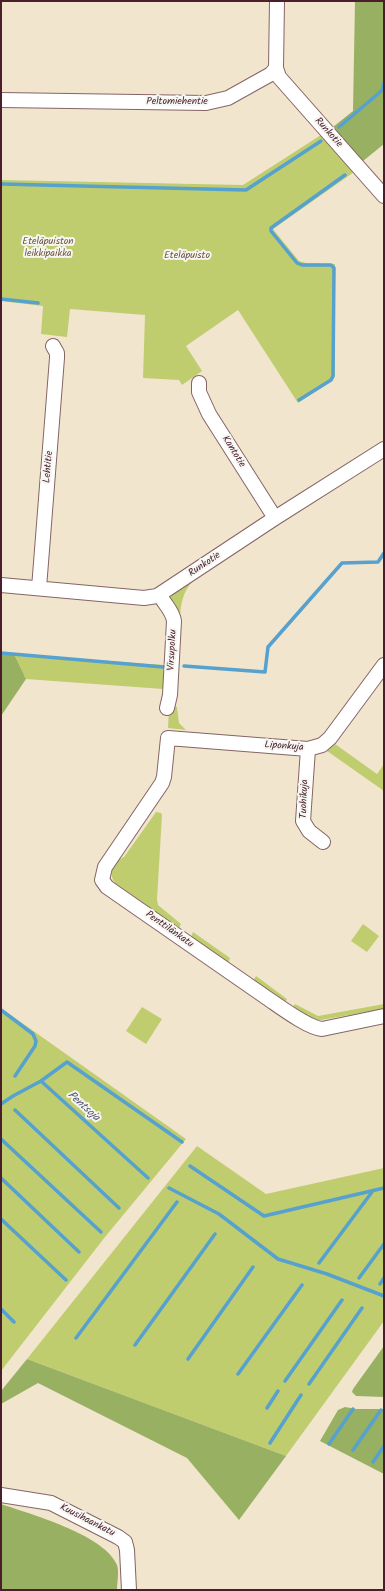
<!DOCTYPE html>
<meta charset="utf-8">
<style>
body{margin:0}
#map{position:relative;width:385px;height:1591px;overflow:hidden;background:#f2e5ce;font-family:Kalam,sans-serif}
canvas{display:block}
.frame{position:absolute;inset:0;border:2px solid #4a1f2b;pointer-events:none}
</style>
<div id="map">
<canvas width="385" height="1591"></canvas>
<div class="frame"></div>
</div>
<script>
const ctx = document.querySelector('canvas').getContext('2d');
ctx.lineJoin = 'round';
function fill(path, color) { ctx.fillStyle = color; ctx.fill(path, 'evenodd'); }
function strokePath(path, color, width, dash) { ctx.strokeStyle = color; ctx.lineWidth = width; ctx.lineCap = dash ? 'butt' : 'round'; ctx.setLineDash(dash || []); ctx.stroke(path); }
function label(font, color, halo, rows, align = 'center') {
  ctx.font = font + ' Kalam,sans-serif'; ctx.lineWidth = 4; ctx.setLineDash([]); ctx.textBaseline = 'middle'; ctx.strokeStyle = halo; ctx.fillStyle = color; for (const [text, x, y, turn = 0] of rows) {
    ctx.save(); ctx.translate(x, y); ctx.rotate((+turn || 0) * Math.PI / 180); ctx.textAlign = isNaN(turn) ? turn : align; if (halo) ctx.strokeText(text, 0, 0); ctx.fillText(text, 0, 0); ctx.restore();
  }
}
const green = new Path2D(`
 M321,135L354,172L273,229L299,261L306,263L335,264V376L333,380L298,403L238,310L186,346L202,371L182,385L179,380L143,378L145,315L70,309L67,337L41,334L43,306L1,301V180L243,185Z
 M193,581C184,590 181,602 180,615L170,601L172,594Z
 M14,654L164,665L163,689L26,679Z
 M171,706L177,707L179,723L186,730L168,728L169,708Z
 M335,744L377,774L384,764V791L327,751Z
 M156,812L161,813L162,815L157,899L158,905L181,924L179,928L115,883C108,872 112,862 124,857Z
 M363,924L379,936L367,952L351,941Z
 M193,932L230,958L228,963L191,937Z
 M256,976L287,999L285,1003L253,981Z
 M295,1004L318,1016L384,1004V1009L315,1021L292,1008Z
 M142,1007L162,1019L146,1044L126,1031Z
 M1,1008L186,1139L105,1237L1,1371Z
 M197,1146L266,1194L384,1168V1321L286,1456L27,1359Z`);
const forest = new Path2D(`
 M355,1H384V144L363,161L333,127L353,111Z
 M1,652L14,654L26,679L1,716Z
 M384,1346V1397L356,1396L352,1392L353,1389Z
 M27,1359L286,1456L239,1520L187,1458L38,1383L1,1404V1391Z
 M345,1407L356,1409H384V1474L320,1441L338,1410Z
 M1,1504C30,1514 102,1534 116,1563C120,1569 117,1582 117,1590H1Z`);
const stream = new Path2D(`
 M339,127L379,93L383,89L384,83
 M1,184L246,190L321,141
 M1,299L38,303
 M299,400L331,380L333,376L334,268L331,265H302L297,263L271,231V228L345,175
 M1,653L163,667
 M184,666L265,672L268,647L342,563L378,562L384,553
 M1,1010L33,1034L36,1041L35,1046L15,1076
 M41,1081L67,1062L182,1142
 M1,1104L13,1096L41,1081L148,1178
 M15,1110L119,1208
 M1,1139L101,1232
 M190,1166L264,1216L384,1188
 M1,1178L79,1252
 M169,1188L219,1214L278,1259L327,1274L384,1296
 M1,1219L66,1280
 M319,1263L372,1192
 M359,1278L384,1244
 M380,1284L384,1278
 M1,1309L14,1322
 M76,1338L177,1202
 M135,1345L215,1234
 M188,1359L253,1267
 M238,1374L302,1285
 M285,1381L342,1300
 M309,1384L362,1308
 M267,1408L278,1391
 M270,1443L301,1395
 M329,1444L353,1409
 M353,1450L381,1410
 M373,1462L384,1446`);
const minor = new Path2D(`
 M277,1L276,68L279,77L384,196
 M1,100L206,103L228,98L271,74L276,68
 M199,383V392L209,414L275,518
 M1,585L144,598L157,596L275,518L384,449
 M39,588L57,358V353L53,346
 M160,595C164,604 173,611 174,621L170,695L167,708
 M384,665L330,738L322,745L308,749L168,738L164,777L162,783L105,867L102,880L107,887C160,924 213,961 267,998C279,1006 308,1028 322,1029L384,1016
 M308,749L303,821L309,831L323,842
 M1,1495L51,1503L118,1537L125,1542L127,1550L129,1590`);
const streetNames = [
 ["Peltomiehentie",177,102],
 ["Runkotie",328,133,48],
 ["Kantotie",233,452,58],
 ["Lehtitie",49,467,-85],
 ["Runkotie",205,565,-34],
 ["Virsupolku",173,650,-87],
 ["Liponkuja",284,747,4],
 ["Tuohikuja",305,799,-88],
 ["Penttilänkatu",169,930,35],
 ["Kuusihaankatu",87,1521,27]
];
const parkNames = [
 ["Eteläpuiston",48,242],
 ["leikkipaikka",48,254],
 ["Eteläpuisto",187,256]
];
const waterNames = [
 ["Pentsoja",83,1107,42]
];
fill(green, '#bfcd6f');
fill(forest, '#97b062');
strokePath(stream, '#56a1ce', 3.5);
strokePath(minor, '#856464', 16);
strokePath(minor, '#fff', 14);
label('10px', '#4a1f2b', '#f6f6f2', streetNames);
label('10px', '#6d533f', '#f6f6f2', parkNames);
label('italic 11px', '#4f536c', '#f6f6f2', waterNames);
</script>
